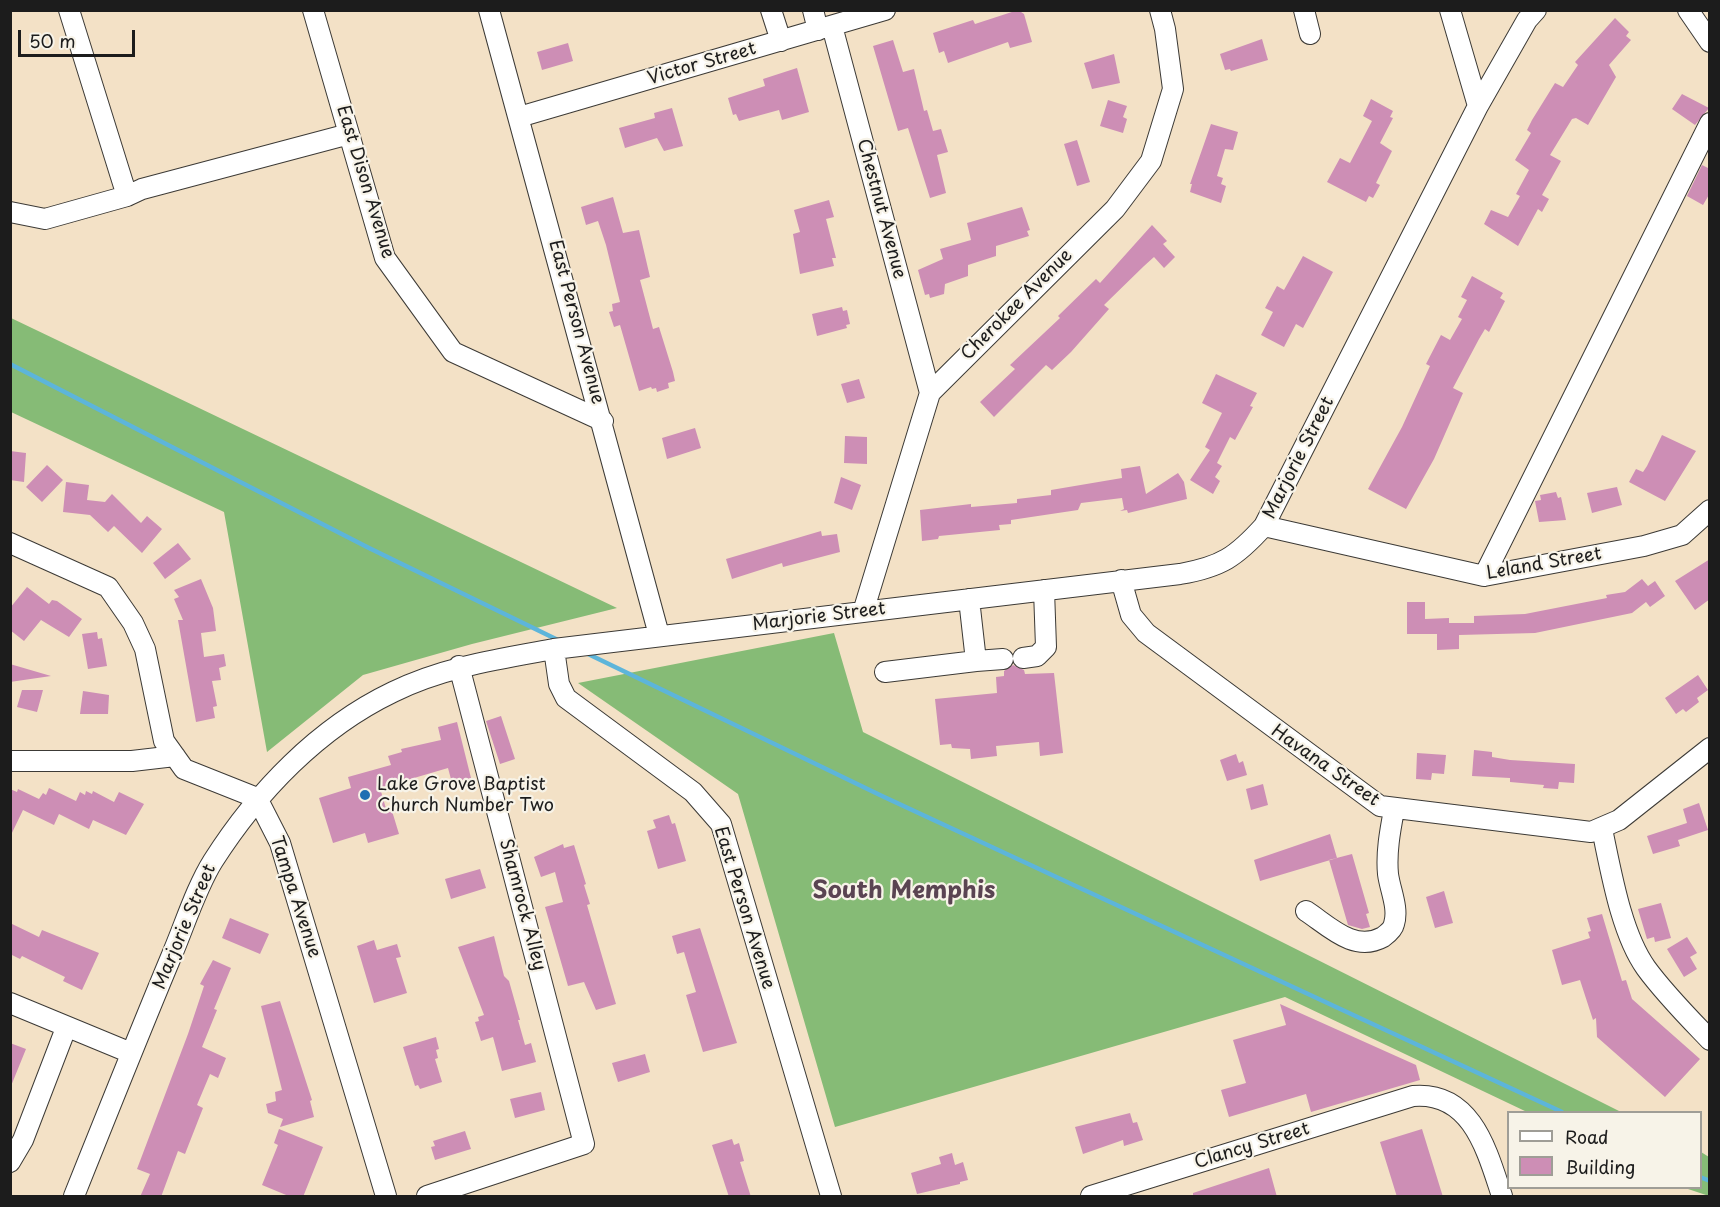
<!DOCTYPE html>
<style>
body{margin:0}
#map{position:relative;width:1720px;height:1207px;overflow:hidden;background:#f3e1c6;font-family:"Playpen Sans",sans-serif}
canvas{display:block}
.frame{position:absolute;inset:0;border:12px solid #1c1c1c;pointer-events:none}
.legend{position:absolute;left:1507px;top:1111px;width:195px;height:78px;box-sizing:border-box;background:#f7f3e8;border:2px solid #9f9d96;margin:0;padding:8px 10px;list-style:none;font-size:18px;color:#1c1c1c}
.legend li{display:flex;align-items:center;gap:12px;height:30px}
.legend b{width:30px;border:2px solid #9f9d96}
.scale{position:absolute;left:18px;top:30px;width:117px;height:27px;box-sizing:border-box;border:3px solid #1c1c1c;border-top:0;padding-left:8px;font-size:18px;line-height:21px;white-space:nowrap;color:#1c1c1c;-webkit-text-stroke:4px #f7f3e8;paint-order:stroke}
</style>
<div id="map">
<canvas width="1720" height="1207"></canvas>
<div class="frame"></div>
<ul class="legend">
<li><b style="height:8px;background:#fff"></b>Road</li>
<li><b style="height:16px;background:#cd8eb5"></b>Building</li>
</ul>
<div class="scale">50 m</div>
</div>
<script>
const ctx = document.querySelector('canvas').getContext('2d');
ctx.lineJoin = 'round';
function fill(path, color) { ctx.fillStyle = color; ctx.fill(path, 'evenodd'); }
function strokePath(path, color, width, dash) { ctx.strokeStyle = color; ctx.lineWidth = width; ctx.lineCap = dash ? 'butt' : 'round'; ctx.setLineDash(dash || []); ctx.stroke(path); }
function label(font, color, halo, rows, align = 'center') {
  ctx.font = font + ' "Playpen Sans",sans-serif'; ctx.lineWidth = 4.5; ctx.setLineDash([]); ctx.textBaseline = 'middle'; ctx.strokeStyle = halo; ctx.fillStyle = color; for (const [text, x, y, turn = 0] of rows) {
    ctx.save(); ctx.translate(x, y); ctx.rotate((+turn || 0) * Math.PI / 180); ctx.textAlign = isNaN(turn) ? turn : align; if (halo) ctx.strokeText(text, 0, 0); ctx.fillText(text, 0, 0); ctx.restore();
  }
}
const forest = new Path2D(`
 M10,318H11L617,608L472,644L363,675L267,752L224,512L11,412Z
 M834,633L863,732L1621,1112H1527L1285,997L835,1127L738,794L578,683Z
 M1701,1152L1709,1157V1196L1685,1188H1700Z`);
const stream = new Path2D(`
 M10,364L369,548L560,641
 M584,652L882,796L1562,1112
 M1700,1177L1710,1181`);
const building = new Path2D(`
 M1018,10L1024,14L1032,42L1010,48L1008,42L948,63L944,51L939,53L933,33L973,20L975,24Z
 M1615,18L1629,32L1626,36L1631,40L1609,65L1616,77L1588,125L1576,118L1572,119L1550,155L1561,161L1542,195L1549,199L1542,212L1538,209L1518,246L1484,224L1491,210L1508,217L1520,196L1516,194L1529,170L1515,160L1531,133L1527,130L1532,120L1555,83L1563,87L1578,65L1575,62Z
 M1262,39L1268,60L1231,71L1230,69L1225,70L1220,54Z
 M893,40L903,72L914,69L924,111L927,110L933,131L941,129L948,152L937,155L946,193L930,198L908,128L898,131L873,46Z
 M568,43L573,61L542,70L537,52Z
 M1114,54L1120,83L1092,89L1084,63Z
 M797,68L809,112L782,120L779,110L739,121L736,114L733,115L728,98L765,86L763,79Z
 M1682,94L1709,108L1695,125L1672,109Z
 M1371,99L1393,111L1390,117L1393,118L1380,143L1392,151L1376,183L1380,185L1373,198L1369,196L1366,202L1327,182L1340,158L1350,163L1372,121L1363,116Z
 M1108,100L1127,106L1123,117L1127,119L1123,133L1100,126Z
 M672,108L683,146L664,151L657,138L625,148L619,128L655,118L654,113Z
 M1211,124L1238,132L1233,150L1225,149L1217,176L1223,178L1221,184L1226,186L1221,203L1190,192L1192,184H1190Z
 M1077,140L1090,182L1077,186L1064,144Z
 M1702,165L1710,169V193L1703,205L1687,196Z
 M613,197L623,233L639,230L650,277L640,280L653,329L659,327L673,372L675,381L668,383L669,388L657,392L656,388L652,389L651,387L639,391L620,325L614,327L609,312L613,311L612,304L620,302L606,245L598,221L586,225L581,207Z
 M829,200L834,217L826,219L836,258H832L834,266L800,274L793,234L800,232L794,210Z
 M1022,207L1030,230L1027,231L1029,236L996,246V256L968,265V276L945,284L944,294L930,298L929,294L925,295L918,270L943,259L940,249L971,240L967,223Z
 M1152,225L1167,241L1163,244L1175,257L1164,268L1154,257L1144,266L1104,305L1109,309L1071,352L1052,370L1046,365L994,417L980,402L1015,369L1010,365L1060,318L1058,316L1096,279L1100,283Z
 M1303,256L1333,272L1303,328L1296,324L1284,347L1261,335L1273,312L1265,308L1277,286L1284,290Z
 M1472,276L1503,293L1500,298L1505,301L1489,332L1485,329L1479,339L1453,388L1463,393L1434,459L1406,509L1368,489L1402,427L1430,366L1426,364L1441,335L1450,340L1462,319L1458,317L1467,300L1461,297Z
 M842,307L843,311L847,310L850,324L846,325L847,328L817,336L812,314Z
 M1216,374L1257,393L1250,406L1253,407L1235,440L1230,437L1217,463L1222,466L1215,477L1220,481L1213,494L1190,480L1210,450L1205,447L1222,413L1202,403Z
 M859,379L865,398L847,403L841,384Z
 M695,428L701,448L667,459L662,438Z
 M1662,435L1696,451L1665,501L1629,482L1636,469L1643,472L1647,466Z
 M845,436L867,437V464L844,463Z
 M10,451L26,453L24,482L10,480Z
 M47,465L63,480L42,502L26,487Z
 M1140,466L1146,494L1178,473L1184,482L1187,499L1128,513L1127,510L1120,511L1124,509L1122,498L1081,503L1078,510L1011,520V524L999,525L1000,530L939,536L938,539L922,541L920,510L971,504V507L1017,503V499L1051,495V490L1122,478L1121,469Z
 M841,477L861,485L852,510L834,503Z
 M66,482L89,485L87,500L105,502L112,494L141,523L147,516L162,529L142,553L114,526L108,532L90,515L63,512Z
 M1617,487L1622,505L1592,513L1587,493Z
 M1556,492L1558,498L1561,497L1566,520L1539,522L1535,501L1541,500L1540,495Z
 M821,531L822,536L837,534L840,552L783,567L782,563L732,579L726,559Z
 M178,543L191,559L165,579L153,563Z
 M1710,559V599L1695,610L1675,581Z
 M201,579L213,608L216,631L201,633L204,657L224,654L226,666L219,668L221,680L212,681L217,706L213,707L215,718L196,722L178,620H183L174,599L179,597L174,590Z
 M1642,579L1648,586L1655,581L1665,596L1650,607L1646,602L1632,613L1535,633L1459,635V649L1437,650V634H1407V602H1425V619L1449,618V623H1474V616L1525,614L1607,598L1606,595L1625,592Z
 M27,587L49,604L52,600L57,601L82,619L69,637L41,620L24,641L10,630V608Z
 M97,632L98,639L102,638L107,666L88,669L82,634Z
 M10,664L51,676L10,682Z
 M1013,665L1024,670L1025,674L1054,673L1063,753L1040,756L1039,742L996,746L997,756L971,759L970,749L952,748L951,744L940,745L935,699L997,693L996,677L1004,676V671Z
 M1698,675L1708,690L1697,698L1699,702L1686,712L1683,709L1676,714L1665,698Z
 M22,690H43L37,712L17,707Z
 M83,691L109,695L108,714H80Z
 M501,716L515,759L500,764L486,721Z
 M457,722L471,778L452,783L448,768L380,788L387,812L392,811L399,834L368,843L365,833L333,843L319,798L351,788L348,777L391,765L388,756L402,752L401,749L441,740L438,727Z
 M1474,750L1492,752V757L1510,760L1575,764L1574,783L1559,782L1558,789L1543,788L1544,785L1510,782V778L1472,776Z
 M1417,753L1446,755L1444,774L1432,773L1431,780L1416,779Z
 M1236,754L1239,763L1243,761L1247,775L1227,781L1220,760Z
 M1263,784L1268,805L1251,810L1246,789Z
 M49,788L76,801L80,792L85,795L86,791L92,794L93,791L114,802L119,792L144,804L126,835L93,820L89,829L59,814L54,825L23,810L10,837V789L17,792L18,789L39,799L43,793L46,795Z
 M1699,803L1708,830L1678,840L1680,846L1653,854L1647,836L1687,823L1683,809Z
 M669,815L672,824L675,823L686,861L658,869L647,831L656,828L653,820Z
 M1330,834L1337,858L1260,881L1254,860Z
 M563,844L564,848L574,845L586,884L584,885L590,904L587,905L616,1004L596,1010L584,982L568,986L545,907L563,902L555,872L541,877L534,857Z
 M1352,854L1369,913L1366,914L1370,927L1362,929L1348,925L1329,860Z
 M480,869L486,888L451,899L445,879Z
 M1444,891L1453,923L1435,928L1426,897Z
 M1661,903L1671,938L1655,942L1654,937L1647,939L1638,909Z
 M1602,914L1622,981L1626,980L1632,999L1700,1059L1665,1097L1597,1037L1596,1018L1593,1020L1580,980L1562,985L1552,950L1590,938L1588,932L1591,931L1587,918Z
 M230,918L269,934L260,954L222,938Z
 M10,923L39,937L42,930L99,953L82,990L63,981L65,977L22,956L20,959L10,954Z
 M700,928L737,1043L703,1052L686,995L696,992L684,952L677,954L672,936Z
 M494,936L504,976L509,981L520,1020H518L525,1045L531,1043L536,1062L502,1071L493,1037L481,1041L475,1022L479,1021L478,1017L484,1015L458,947Z
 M1687,937L1697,953L1690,957L1697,969L1684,977L1667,949Z
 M374,940L377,950L397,944L401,957L396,958L407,993L374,1003L357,946Z
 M213,960L231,968L214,1009L217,1010L202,1047L226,1058L218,1078L210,1074L197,1105L203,1108L185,1154L178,1151L161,1197H140L150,1174L137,1169L188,1034L204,986L200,984Z
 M280,1001L312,1100L310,1101L314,1117L280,1127L283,1119L268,1113L266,1104L276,1101L275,1092L282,1090L261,1006Z
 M1280,1004L1416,1065L1420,1080L1311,1112L1306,1094L1229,1117L1221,1090L1246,1083L1233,1040L1286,1025Z
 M436,1037L439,1049L436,1050L438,1058L435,1059L442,1082L420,1089L418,1085L415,1086L403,1047Z
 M10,1043L26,1049L11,1086H10Z
 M645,1054L650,1072L618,1082L612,1063Z
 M541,1092L545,1110L515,1118L510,1099Z
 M1130,1113L1133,1123L1137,1122L1143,1140L1124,1146L1123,1140L1083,1154L1075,1127Z
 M279,1129L323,1147L303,1197H291L262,1185L278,1145L274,1143Z
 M1422,1129L1443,1197H1397L1380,1142Z
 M465,1131L471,1149L435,1160L431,1147L435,1146L433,1141Z
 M732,1139L734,1145L739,1143L744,1161L740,1162L751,1197H729L712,1145Z
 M952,1153L955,1165L963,1162L968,1180L960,1182V1184L917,1194L911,1173L941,1164L939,1157Z
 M1269,1168L1277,1197H1193V1193Z`);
const minor = new Path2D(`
 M69,10L127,196L142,189L349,134
 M313,10L385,258L453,352L603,421
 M489,10L659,635
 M771,10L781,41
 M813,10L818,30
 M1304,10L1310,34
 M1450,10L1478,106
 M1688,10L1710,42
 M832,26L930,393
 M519,117L885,10
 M10,212L45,219L127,196
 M1264,526L1484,576L1644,546L1682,535L1710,510
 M10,543L108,587L133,623L145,649L164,741L184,769L257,798L280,843L386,1196
 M1484,576L1710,123
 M1121,580L1131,615L1146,633L1380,806L1591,832L1619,820L1710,748
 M863,612L930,393L1115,209L1151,161L1173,89L1165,29L1160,10
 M554,649L559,684L566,698L693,792L721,824L831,1196
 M1023,658L1037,656L1046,647L1044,590
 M976,661L1003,659
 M885,672L976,661L969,599
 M10,761H132L175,756
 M1602,829C1611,871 1621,933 1646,968C1665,994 1688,1017 1710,1040
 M1306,911C1329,926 1354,953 1383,937C1387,934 1393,929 1394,924C1399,908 1390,890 1388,874C1386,853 1390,831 1394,810
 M10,1003L131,1053
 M10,1162L23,1140L66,1028
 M74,1196C106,1116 138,1036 171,957C184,927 196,888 213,861C257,792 318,728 393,692C444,667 499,659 554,649L1180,574C1221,567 1236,557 1264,526L1478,106L1527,20L1536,10
 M427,1196L584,1144L459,666
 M1091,1196L1413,1096C1472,1091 1487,1151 1502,1196`);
const markers = [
 [365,795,6,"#1f6fb2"]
];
const streetNames = [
 ["Victor Street",702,64,-16],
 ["East Dison Avenue",365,182,73],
 ["Chestnut Avenue",881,209,75],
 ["Cherokee Avenue",1017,305,-45],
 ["East Person Avenue",576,322,75],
 ["Marjorie Street",1299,458,-63],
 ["Leland Street",1544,564,-10],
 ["Marjorie Street",819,617,-7],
 ["Havana Street",1325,766,35],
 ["Tampa Avenue",295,897,72],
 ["Shamrock Alley",522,905,75],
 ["East Person Avenue",744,908,73],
 ["Marjorie Street",185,927,-67],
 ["Clancy Street",1252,1146,-17]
];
const poiNames = [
 ["Lake Grove Baptist",377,785],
 ["Church Number Two",377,806]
];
const districtNames = [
 ["South Memphis",904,891]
];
fill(forest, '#86bb76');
strokePath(stream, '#5db5da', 4.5);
fill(building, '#cd8eb5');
strokePath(minor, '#3c3a36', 22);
strokePath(minor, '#fff', 20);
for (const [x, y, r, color] of markers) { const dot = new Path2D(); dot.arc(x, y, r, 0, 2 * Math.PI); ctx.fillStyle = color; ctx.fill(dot); strokePath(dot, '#f7f3e8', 2); }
label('18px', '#1c1c1c', '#f7f3e8', streetNames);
label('18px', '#1c1c1c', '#f7f3e8', poiNames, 'left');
label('bold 24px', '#5a4452', '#f7f3e8', districtNames);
</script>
